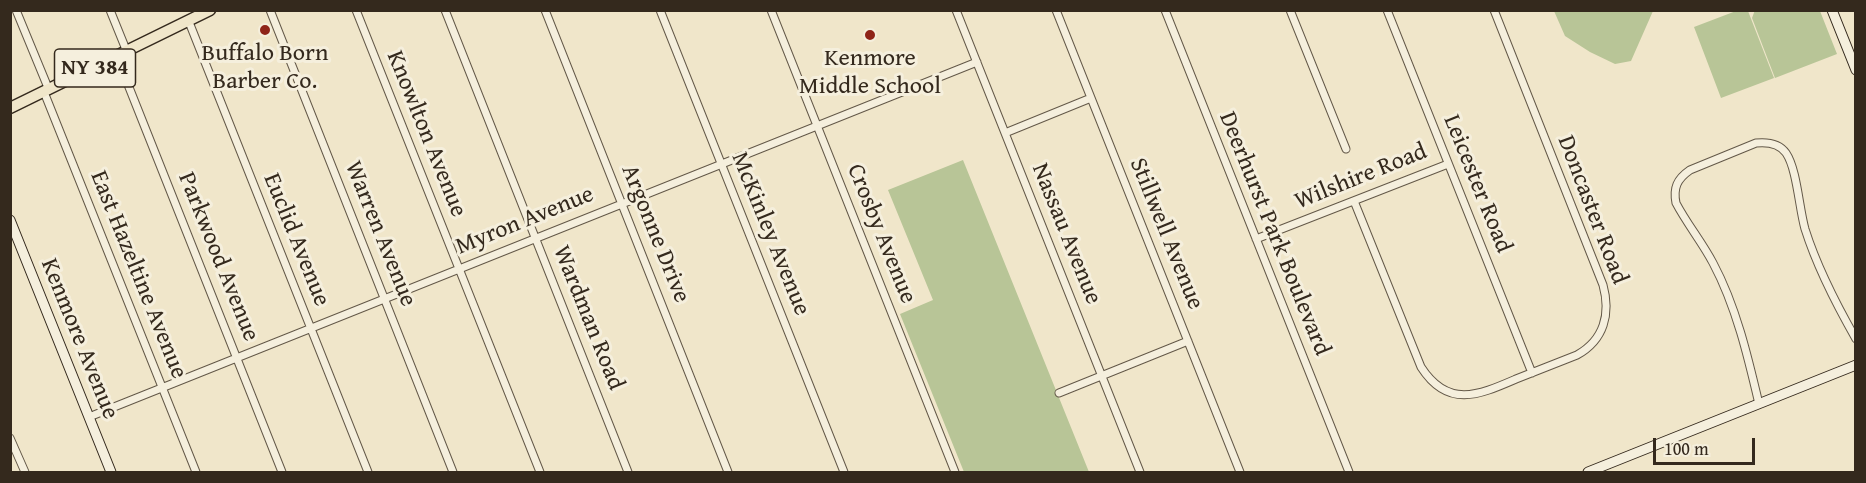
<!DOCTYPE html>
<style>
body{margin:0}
#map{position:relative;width:1866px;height:483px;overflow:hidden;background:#f0e6ca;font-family:"Gentium Book Plus",serif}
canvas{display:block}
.frame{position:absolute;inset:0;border:12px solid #34291d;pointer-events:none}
.scale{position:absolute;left:1653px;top:438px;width:102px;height:27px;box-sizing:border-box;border:3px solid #34291d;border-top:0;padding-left:8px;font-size:18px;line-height:21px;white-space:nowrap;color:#34291d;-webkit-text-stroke:4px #f5efdd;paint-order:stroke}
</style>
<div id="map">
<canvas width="1866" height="483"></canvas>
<div class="frame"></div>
<div class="scale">100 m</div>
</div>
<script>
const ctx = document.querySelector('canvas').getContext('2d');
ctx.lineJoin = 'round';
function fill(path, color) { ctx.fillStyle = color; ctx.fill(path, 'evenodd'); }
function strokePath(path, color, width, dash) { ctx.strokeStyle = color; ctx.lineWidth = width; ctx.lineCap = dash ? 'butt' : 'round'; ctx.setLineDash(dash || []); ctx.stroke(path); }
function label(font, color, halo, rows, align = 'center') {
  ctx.font = font + ' "Gentium Book Plus",serif'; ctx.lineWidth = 6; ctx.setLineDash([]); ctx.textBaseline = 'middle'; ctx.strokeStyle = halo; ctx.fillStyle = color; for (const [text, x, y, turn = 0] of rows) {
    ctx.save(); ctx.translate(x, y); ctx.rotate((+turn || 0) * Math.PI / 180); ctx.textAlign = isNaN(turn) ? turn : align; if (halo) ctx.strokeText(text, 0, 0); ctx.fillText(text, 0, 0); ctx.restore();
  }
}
const green = new Path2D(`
 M1755,10L1820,11L1837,54L1775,78L1752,18Z
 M1554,11H1653L1631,61L1615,64L1590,52L1565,36Z
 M1736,11H1748L1774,78L1721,98L1694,27Z
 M963,160L1089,472H964L900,314L933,300L888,190Z`);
const street = new Path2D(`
 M16,10L49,90
 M110,10L127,52
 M270,10L453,472
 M356,10L540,472
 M445,10L628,472
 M545,10L728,472
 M660,10L844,472
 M771,10L955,472
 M956,10L1140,472
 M1056,10L1240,472
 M1165,10L1349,472
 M1290,10L1346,149
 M1387,10L1532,373
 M189,22L368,472
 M117,57L282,472
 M44,92L196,472
 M1005,133L1091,98
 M1354,201L1421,367C1448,409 1479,395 1516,379C1536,371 1557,363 1577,355C1604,340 1611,314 1603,285L1494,10
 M1256,239L1448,164
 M1059,393L1188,341
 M1759,404C1748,357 1736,306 1713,263C1702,242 1687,224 1676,203C1673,188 1677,179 1690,170L1756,143C1766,142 1779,143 1786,153C1797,169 1799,208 1805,229C1817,267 1836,304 1856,339
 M89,417L977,62
 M10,438L25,472`);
const secondary = new Path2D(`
 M1832,10L1856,70
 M10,220L111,472
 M1588,472L1856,365`);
const primary = new Path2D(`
 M10,108L210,10`);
const markers = [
 [265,30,6,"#8f2418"],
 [870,35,6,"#8f2418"]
];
const shields = [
 [95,68,81]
];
const shieldNames = [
 ["NY 384",95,68]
];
const poiNames = [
 ["Buffalo Born",265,54],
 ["Barber Co.",265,82],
 ["Kenmore",870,59],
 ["Middle School",870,87]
];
const streetNames = [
 ["Knowlton Avenue",426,134,68],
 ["Wilshire Road",1361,177,-22],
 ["Leicester Road",1477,184,68],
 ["Doncaster Road",1592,210,69],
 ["Myron Avenue",525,221,-22],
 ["Warren Avenue",380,234,68],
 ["Argonne Drive",655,234,68],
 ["McKinley Avenue",770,234,68],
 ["Crosby Avenue",881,234,68],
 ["Nassau Avenue",1066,234,68],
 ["Stillwell Avenue",1166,234,68],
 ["Deerhurst Park Boulevard",1274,234,68],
 ["Euclid Avenue",296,240,68],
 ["Parkwood Avenue",218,257,68],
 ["East Hazeltine Avenue",138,275,68],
 ["Wardman Road",588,318,68],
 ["Kenmore Avenue",79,339,68]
];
fill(green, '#b8c597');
strokePath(street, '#635848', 9);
strokePath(secondary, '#34291d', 11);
strokePath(primary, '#34291d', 13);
strokePath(street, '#f5efdd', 7);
strokePath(secondary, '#f5efdd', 9);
strokePath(primary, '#f0e6ca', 10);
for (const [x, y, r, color] of markers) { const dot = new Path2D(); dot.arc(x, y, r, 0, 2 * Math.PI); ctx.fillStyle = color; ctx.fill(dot); strokePath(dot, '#f5efdd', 2); }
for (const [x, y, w] of shields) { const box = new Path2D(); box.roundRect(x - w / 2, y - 19, w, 38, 4.5); ctx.fillStyle = '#f5efdd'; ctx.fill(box); strokePath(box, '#34291d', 1.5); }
label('bold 22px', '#34291d', null, shieldNames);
label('24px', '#34291d', '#f5efdd', poiNames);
label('24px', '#34291d', '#f5efdd', streetNames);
</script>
